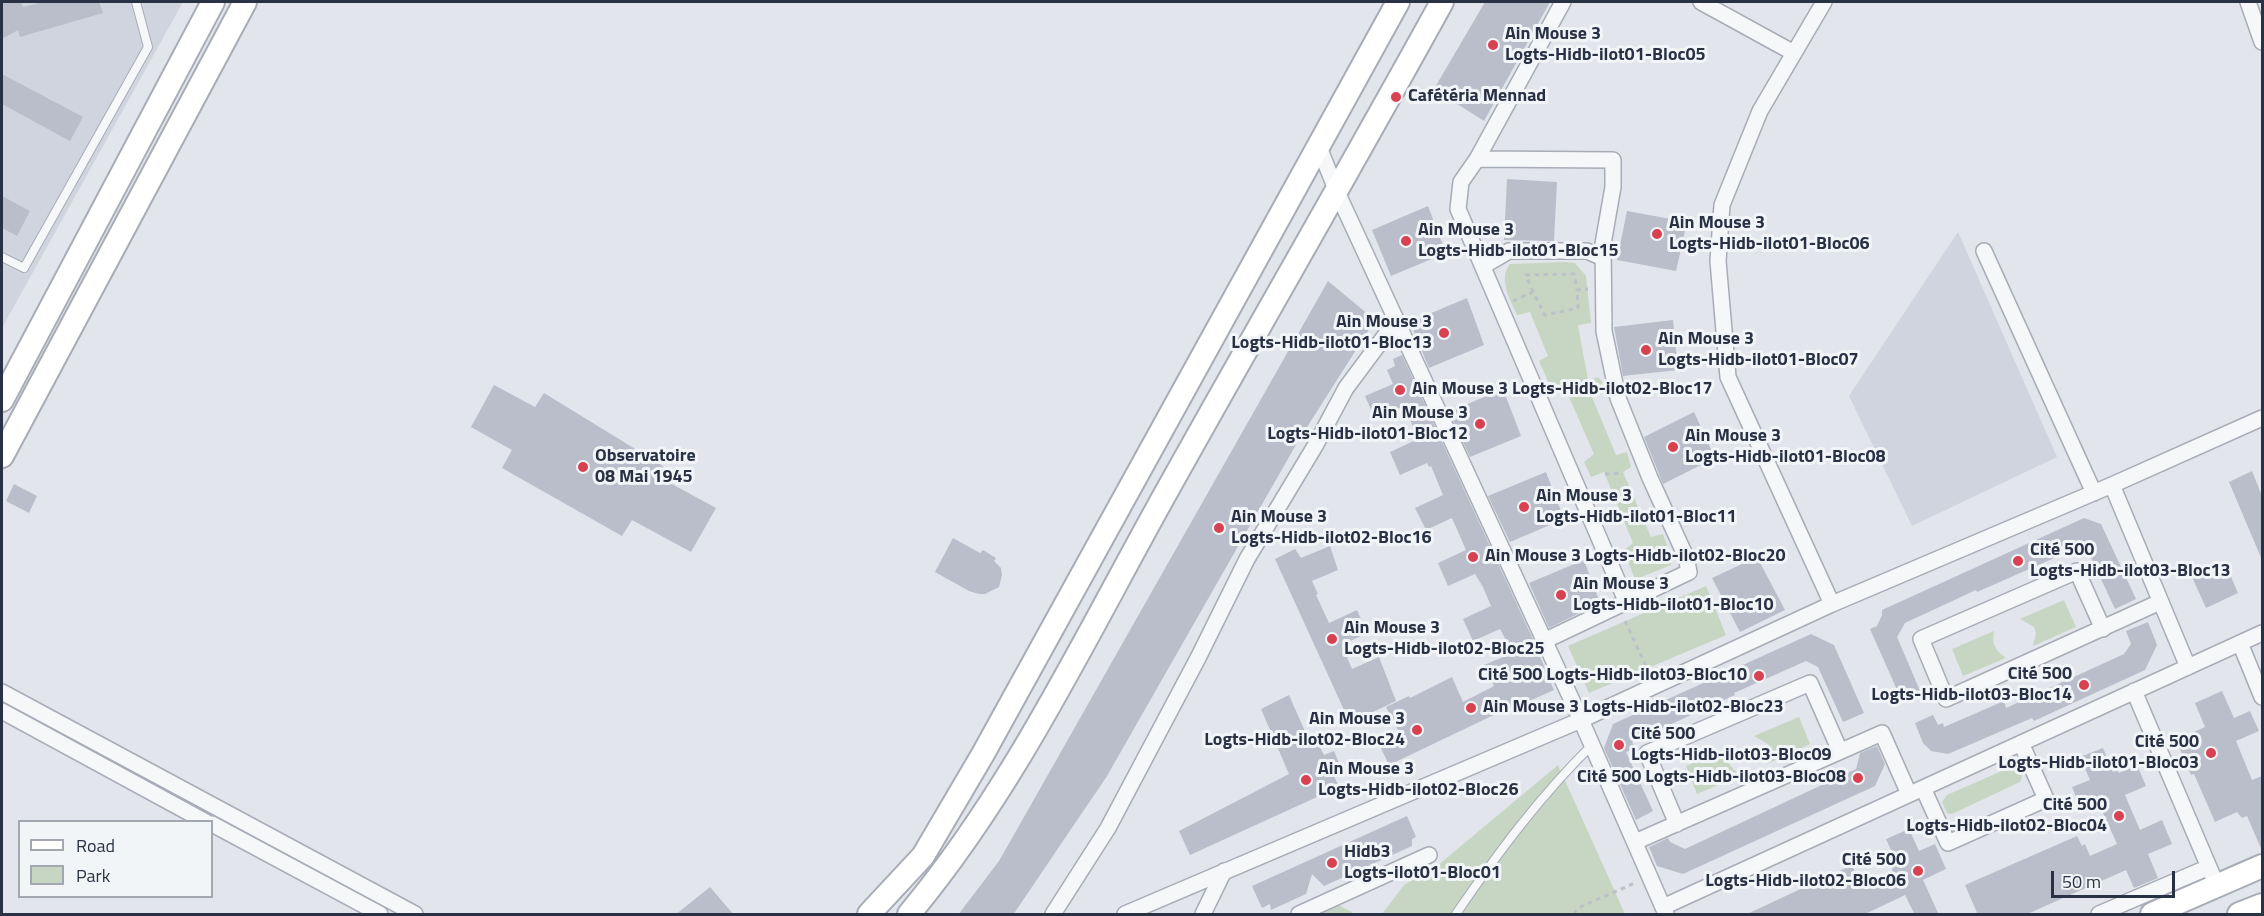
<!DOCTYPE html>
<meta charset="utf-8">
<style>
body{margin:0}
#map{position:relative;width:2264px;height:916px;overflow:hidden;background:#e2e5eb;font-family:"Titillium Web",sans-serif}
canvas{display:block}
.frame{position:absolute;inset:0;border:3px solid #293245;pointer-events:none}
.legend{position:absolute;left:18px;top:820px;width:195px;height:78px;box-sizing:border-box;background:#f2f5f8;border:2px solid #a2a7b0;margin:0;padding:8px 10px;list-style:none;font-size:18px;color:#293245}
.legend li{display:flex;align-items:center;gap:12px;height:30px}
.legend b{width:30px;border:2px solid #a2a7b0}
.scale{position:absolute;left:2051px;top:871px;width:124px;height:27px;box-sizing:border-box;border:3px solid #293245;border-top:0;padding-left:8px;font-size:18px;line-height:21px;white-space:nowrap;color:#293245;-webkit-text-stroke:4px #f2f5f8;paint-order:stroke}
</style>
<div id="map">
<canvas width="2264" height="916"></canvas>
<div class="frame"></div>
<ul class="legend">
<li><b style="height:8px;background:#fff"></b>Road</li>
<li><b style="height:16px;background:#c7d6c3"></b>Park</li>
</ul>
<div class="scale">50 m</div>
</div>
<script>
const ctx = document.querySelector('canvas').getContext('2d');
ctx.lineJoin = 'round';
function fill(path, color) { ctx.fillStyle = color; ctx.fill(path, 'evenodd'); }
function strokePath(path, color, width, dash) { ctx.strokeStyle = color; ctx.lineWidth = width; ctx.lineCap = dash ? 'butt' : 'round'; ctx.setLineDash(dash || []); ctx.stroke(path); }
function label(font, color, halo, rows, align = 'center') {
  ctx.font = font + ' "Titillium Web",sans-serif'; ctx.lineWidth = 6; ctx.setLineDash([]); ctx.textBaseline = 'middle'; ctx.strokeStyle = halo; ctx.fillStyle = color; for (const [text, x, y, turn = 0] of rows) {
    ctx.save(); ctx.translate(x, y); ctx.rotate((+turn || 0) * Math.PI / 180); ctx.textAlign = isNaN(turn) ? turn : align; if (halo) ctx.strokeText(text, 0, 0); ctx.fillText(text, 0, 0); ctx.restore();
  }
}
const built = new Path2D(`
 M2,2H183L2,328Z
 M1958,232L2057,457L1912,526L1849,396Z`);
const green = new Path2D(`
 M1565,262L1575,263L1586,276L1591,323L1578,325L1588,380L1598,377L1602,382L1601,393L1592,397L1616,455L1627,452L1631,467L1623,472L1651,537L1663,534L1672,559L1671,565L1639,578L1634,577L1624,550L1633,543L1604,472L1591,477L1584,462L1594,454L1566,390L1563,386L1552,390L1539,361L1548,356L1530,312L1517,315C1510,300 1498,279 1510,264Z
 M1706,586L1726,635L1589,693L1568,646Z
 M2064,600L2076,627L2033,646L2036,633L2034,627L2020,619Z
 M1994,631C1991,644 1996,651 2006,658L1963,676L1952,649Z
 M1799,717L1810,744L1767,764L1770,750L1768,744L1754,736Z
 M1728,749C1725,761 1730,768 1741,775L1697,794L1686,766Z
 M1558,765L1625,914H1382L1404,885L1437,866Z
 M2013,766L2018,767L2022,777L2020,782L1952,814L1947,813L1942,802L1947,795Z
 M1337,904L1355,914H1318Z`);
const building = new Path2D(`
 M2,2H21L23,7L43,2H99L103,13L20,37L18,30L2,39Z
 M1485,2H1550L1484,121L1434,89Z
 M2,74L83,117L70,141L2,104Z
 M1507,179L1557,182L1554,241L1504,240Z
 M2,196L30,211L17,236L2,228Z
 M1428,206L1446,253L1391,276L1372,230Z
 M1627,211L1687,222L1676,271L1617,260Z
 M1328,281L1375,320L1297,443L1107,776L1013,915H958L999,861Z
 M1467,298L1484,345L1429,368L1410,322Z
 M1673,320L1678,370L1623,376L1614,327Z
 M1402,355L1532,637L1554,690L1518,706L1517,704L1389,765L1378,742L1399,732L1386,707L1409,696L1410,698L1452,677L1463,702L1494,686L1484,665L1513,653L1500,629L1473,641L1463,619L1491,606L1483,587L1475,574L1448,586L1438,563L1466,550L1452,518L1426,530L1415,508L1443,495L1431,466L1429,467L1427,463L1400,475L1390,452L1418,439L1406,410L1402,407L1375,419L1365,396L1393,384L1387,370L1395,366L1393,359Z
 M494,385L535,407L544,393L663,466L659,477L716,508L691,552L632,520L622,536L502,468L512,450L471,427Z
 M1503,389L1521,436L1470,457L1449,412Z
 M1694,412L1715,458L1663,484L1644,437Z
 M2252,471L2262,496V560L2229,482Z
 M1546,472L1564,519L1510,542L1488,496Z
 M14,484L37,496L29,513L6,501Z
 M2084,518L2101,524L2136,599L2115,609L2088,551L2077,548L1977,592L1976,590L1905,623L1897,637L1921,693L1902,701L1870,629L1877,626L1882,615V610Z
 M953,538L980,553L983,550L996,558L994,561L1001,568L1002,575L999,587L985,594H979L969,591L935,572Z
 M1330,546L1338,570L1312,581L1318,594L1316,595L1329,623L1357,610L1367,633L1342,645L1352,669L1379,657L1396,701L1350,723L1275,559L1295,549L1301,558Z
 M1757,557L1785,610L1740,632L1712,578Z
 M1584,560L1600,603L1549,628L1529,583Z
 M2225,563L2238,593L2206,608L2192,577Z
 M2148,622L2157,645L2145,670L2034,721L2032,718L1948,754L1931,751L1923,743L1915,723L1933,715L1938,725L1943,723L1944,727L2004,701L2006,708L2124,654L2131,644L2126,631Z
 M1811,634L1834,645L1864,713L1843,722L1818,667L1806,661L1734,693L1735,695L1632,742L1635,748L1626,752L1653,811L1636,820L1604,748L1613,724Z
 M2222,691L2234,718L2250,711L2259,731L2236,741L2252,780L2262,776V851L2247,816L2242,818L2237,812L2215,822L2194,774L2191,775L2176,740L2205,727L2195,703Z
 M1289,695L1311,745L1318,743L1324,755L1334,751L1339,763L1330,767L1339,787L1190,855L1179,831L1289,774L1261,709Z
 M1877,746L1885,764L1875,786L1683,874L1657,866L1649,847L1668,838L1670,842L1685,849L1856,769L1860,753Z
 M2103,748L2113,772L2117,770L2119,773L2137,765L2146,786L2125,795L2140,830L2162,820L2172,844L2148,854L2158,878L2134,888L2126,870L2025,915H1978L1965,885L2077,836L2082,846L2085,844L2090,856L2117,844L2099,804L2082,811L2072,787L2090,780L2080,757Z
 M1407,816L1416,837L1412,839V846L1324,886L1312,874L1306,894L1271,910L1270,904L1262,908L1252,886Z
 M1909,829L1919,851L1935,844L1946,869L1923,880L1939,915H1915L1905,895L1863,915H1745L1852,865L1861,886L1892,872L1894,857L1886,839Z
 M710,887L734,915H675Z`);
const path = new Path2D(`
 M1533,292L1526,275L1574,274L1577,290
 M1513,301L1533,292L1545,315L1578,308L1577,290L1588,289
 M1565,388L1588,378
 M1605,474L1623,473
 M1625,621L1647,668
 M1574,914L1578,908L1637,882`);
const lane = new Path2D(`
 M2,257L24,268L148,47L136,2
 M1456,914C1497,854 1540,796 1592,745`);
const street = new Path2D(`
 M1563,2L1477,159L1461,182L1458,209L1627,603
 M1701,2L1794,53
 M1824,2L1760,111L1722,205L1718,261L1728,377L1832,604
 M2248,2L2262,42
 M1319,147L1337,192L1581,720L1666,914
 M1477,159L1613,160V187L1603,244L1604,331L1618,398L1650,478L1686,557L1689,572L1544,641
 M1984,251L2094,493
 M1483,266L1509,251H1587L1603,258
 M2112,485L2188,667
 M2103,629L2077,571L1921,639L1946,699L2160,602
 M2240,643L2262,697
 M2134,691L2217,886
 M2,692L415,914
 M2,711L206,822
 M1923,788L1948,843L2046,799L2021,743
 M212,824L380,914
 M1677,824L1647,753L1810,683L1840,751
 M1635,842L1882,733L1909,794
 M1663,907L2262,633
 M1053,914L1108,828L1198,658L1247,559L1315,446L1346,388L1396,321
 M1125,914L1581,720L1832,604L2112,485L2262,418
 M1203,914L1224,871
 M1299,914L1429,855
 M2099,914L2209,867`);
const secondary = new Path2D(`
 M2,400L213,2
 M2,456L245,2
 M869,914L923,856L983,754L1398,2
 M909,914C1011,792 1081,646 1158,507C1252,338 1349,171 1442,2
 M2152,914L2262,866
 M2239,914L2262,905`);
const markers = [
 [1493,45,6,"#d74150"],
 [1396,97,6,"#d74150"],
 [1657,234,6,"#d74150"],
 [1406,241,6,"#d74150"],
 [1444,333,6,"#d74150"],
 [1646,350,6,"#d74150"],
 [1400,390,6,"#d74150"],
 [1480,424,6,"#d74150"],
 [1673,447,6,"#d74150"],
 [583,467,6,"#d74150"],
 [1524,507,6,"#d74150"],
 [1219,528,6,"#d74150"],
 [1473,557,6,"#d74150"],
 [2018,561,6,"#d74150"],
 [1561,595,6,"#d74150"],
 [1332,639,6,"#d74150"],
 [1759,676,6,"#d74150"],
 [2084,685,6,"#d74150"],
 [1471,708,6,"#d74150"],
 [1417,730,6,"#d74150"],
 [1619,745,6,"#d74150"],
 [2211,753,6,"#d74150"],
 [1858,778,6,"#d74150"],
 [1306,780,6,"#d74150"],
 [2119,816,6,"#d74150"],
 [1332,863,6,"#d74150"],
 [1918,871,6,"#d74150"]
];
const poiNames = [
 ["Ain Mouse 3",1505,35],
 ["Logts-Hidb-ilot01-Bloc05",1505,56],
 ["Cafétéria Mennad",1408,97],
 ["Ain Mouse 3",1669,224],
 ["Logts-Hidb-ilot01-Bloc06",1669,245],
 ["Ain Mouse 3",1418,231],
 ["Logts-Hidb-ilot01-Bloc15",1418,252],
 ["Ain Mouse 3",1432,323,"right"],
 ["Logts-Hidb-ilot01-Bloc13",1432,344,"right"],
 ["Ain Mouse 3",1658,340],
 ["Logts-Hidb-ilot01-Bloc07",1658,361],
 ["Ain Mouse 3 Logts-Hidb-ilot02-Bloc17",1412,390],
 ["Ain Mouse 3",1468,414,"right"],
 ["Logts-Hidb-ilot01-Bloc12",1468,435,"right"],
 ["Ain Mouse 3",1685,437],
 ["Logts-Hidb-ilot01-Bloc08",1685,458],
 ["Observatoire",595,457],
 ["08 Mai 1945",595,478],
 ["Ain Mouse 3",1536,497],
 ["Logts-Hidb-ilot01-Bloc11",1536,518],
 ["Ain Mouse 3",1231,518],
 ["Logts-Hidb-ilot02-Bloc16",1231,539],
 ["Cité 500",2030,551],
 ["Logts-Hidb-ilot03-Bloc13",2030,572],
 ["Ain Mouse 3 Logts-Hidb-ilot02-Bloc20",1485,557],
 ["Ain Mouse 3",1573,585],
 ["Logts-Hidb-ilot01-Bloc10",1573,606],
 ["Ain Mouse 3",1344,629],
 ["Logts-Hidb-ilot02-Bloc25",1344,650],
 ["Cité 500",2072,675,"right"],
 ["Logts-Hidb-ilot03-Bloc14",2072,696,"right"],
 ["Cité 500 Logts-Hidb-ilot03-Bloc10",1747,676,"right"],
 ["Ain Mouse 3 Logts-Hidb-ilot02-Bloc23",1483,708],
 ["Ain Mouse 3",1405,720,"right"],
 ["Logts-Hidb-ilot02-Bloc24",1405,741,"right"],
 ["Cité 500",1631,735],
 ["Logts-Hidb-ilot03-Bloc09",1631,756],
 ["Cité 500",2199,743,"right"],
 ["Logts-Hidb-ilot01-Bloc03",2199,764,"right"],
 ["Ain Mouse 3",1318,770],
 ["Logts-Hidb-ilot02-Bloc26",1318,791],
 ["Cité 500 Logts-Hidb-ilot03-Bloc08",1846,778,"right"],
 ["Cité 500",2107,806,"right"],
 ["Logts-Hidb-ilot02-Bloc04",2107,827,"right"],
 ["Hidb3",1344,853],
 ["Logts-ilot01-Bloc01",1344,874],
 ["Cité 500",1906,861,"right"],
 ["Logts-Hidb-ilot02-Bloc06",1906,882,"right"]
];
fill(built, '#d0d4de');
fill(green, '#c7d6c3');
fill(building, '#b9beca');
strokePath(lane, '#a7acb6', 10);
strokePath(street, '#a7acb6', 18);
strokePath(secondary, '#a7acb6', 26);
strokePath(path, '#bcc0c7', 3, [4.5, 4.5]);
strokePath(lane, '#f5f7f9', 8);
strokePath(street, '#f5f7f9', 15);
strokePath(secondary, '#fff', 22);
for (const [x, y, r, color] of markers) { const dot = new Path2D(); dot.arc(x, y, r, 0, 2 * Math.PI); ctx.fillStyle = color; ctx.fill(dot); strokePath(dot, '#f2f5f8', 2); }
label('bold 18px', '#293245', '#f2f5f8', poiNames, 'left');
</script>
